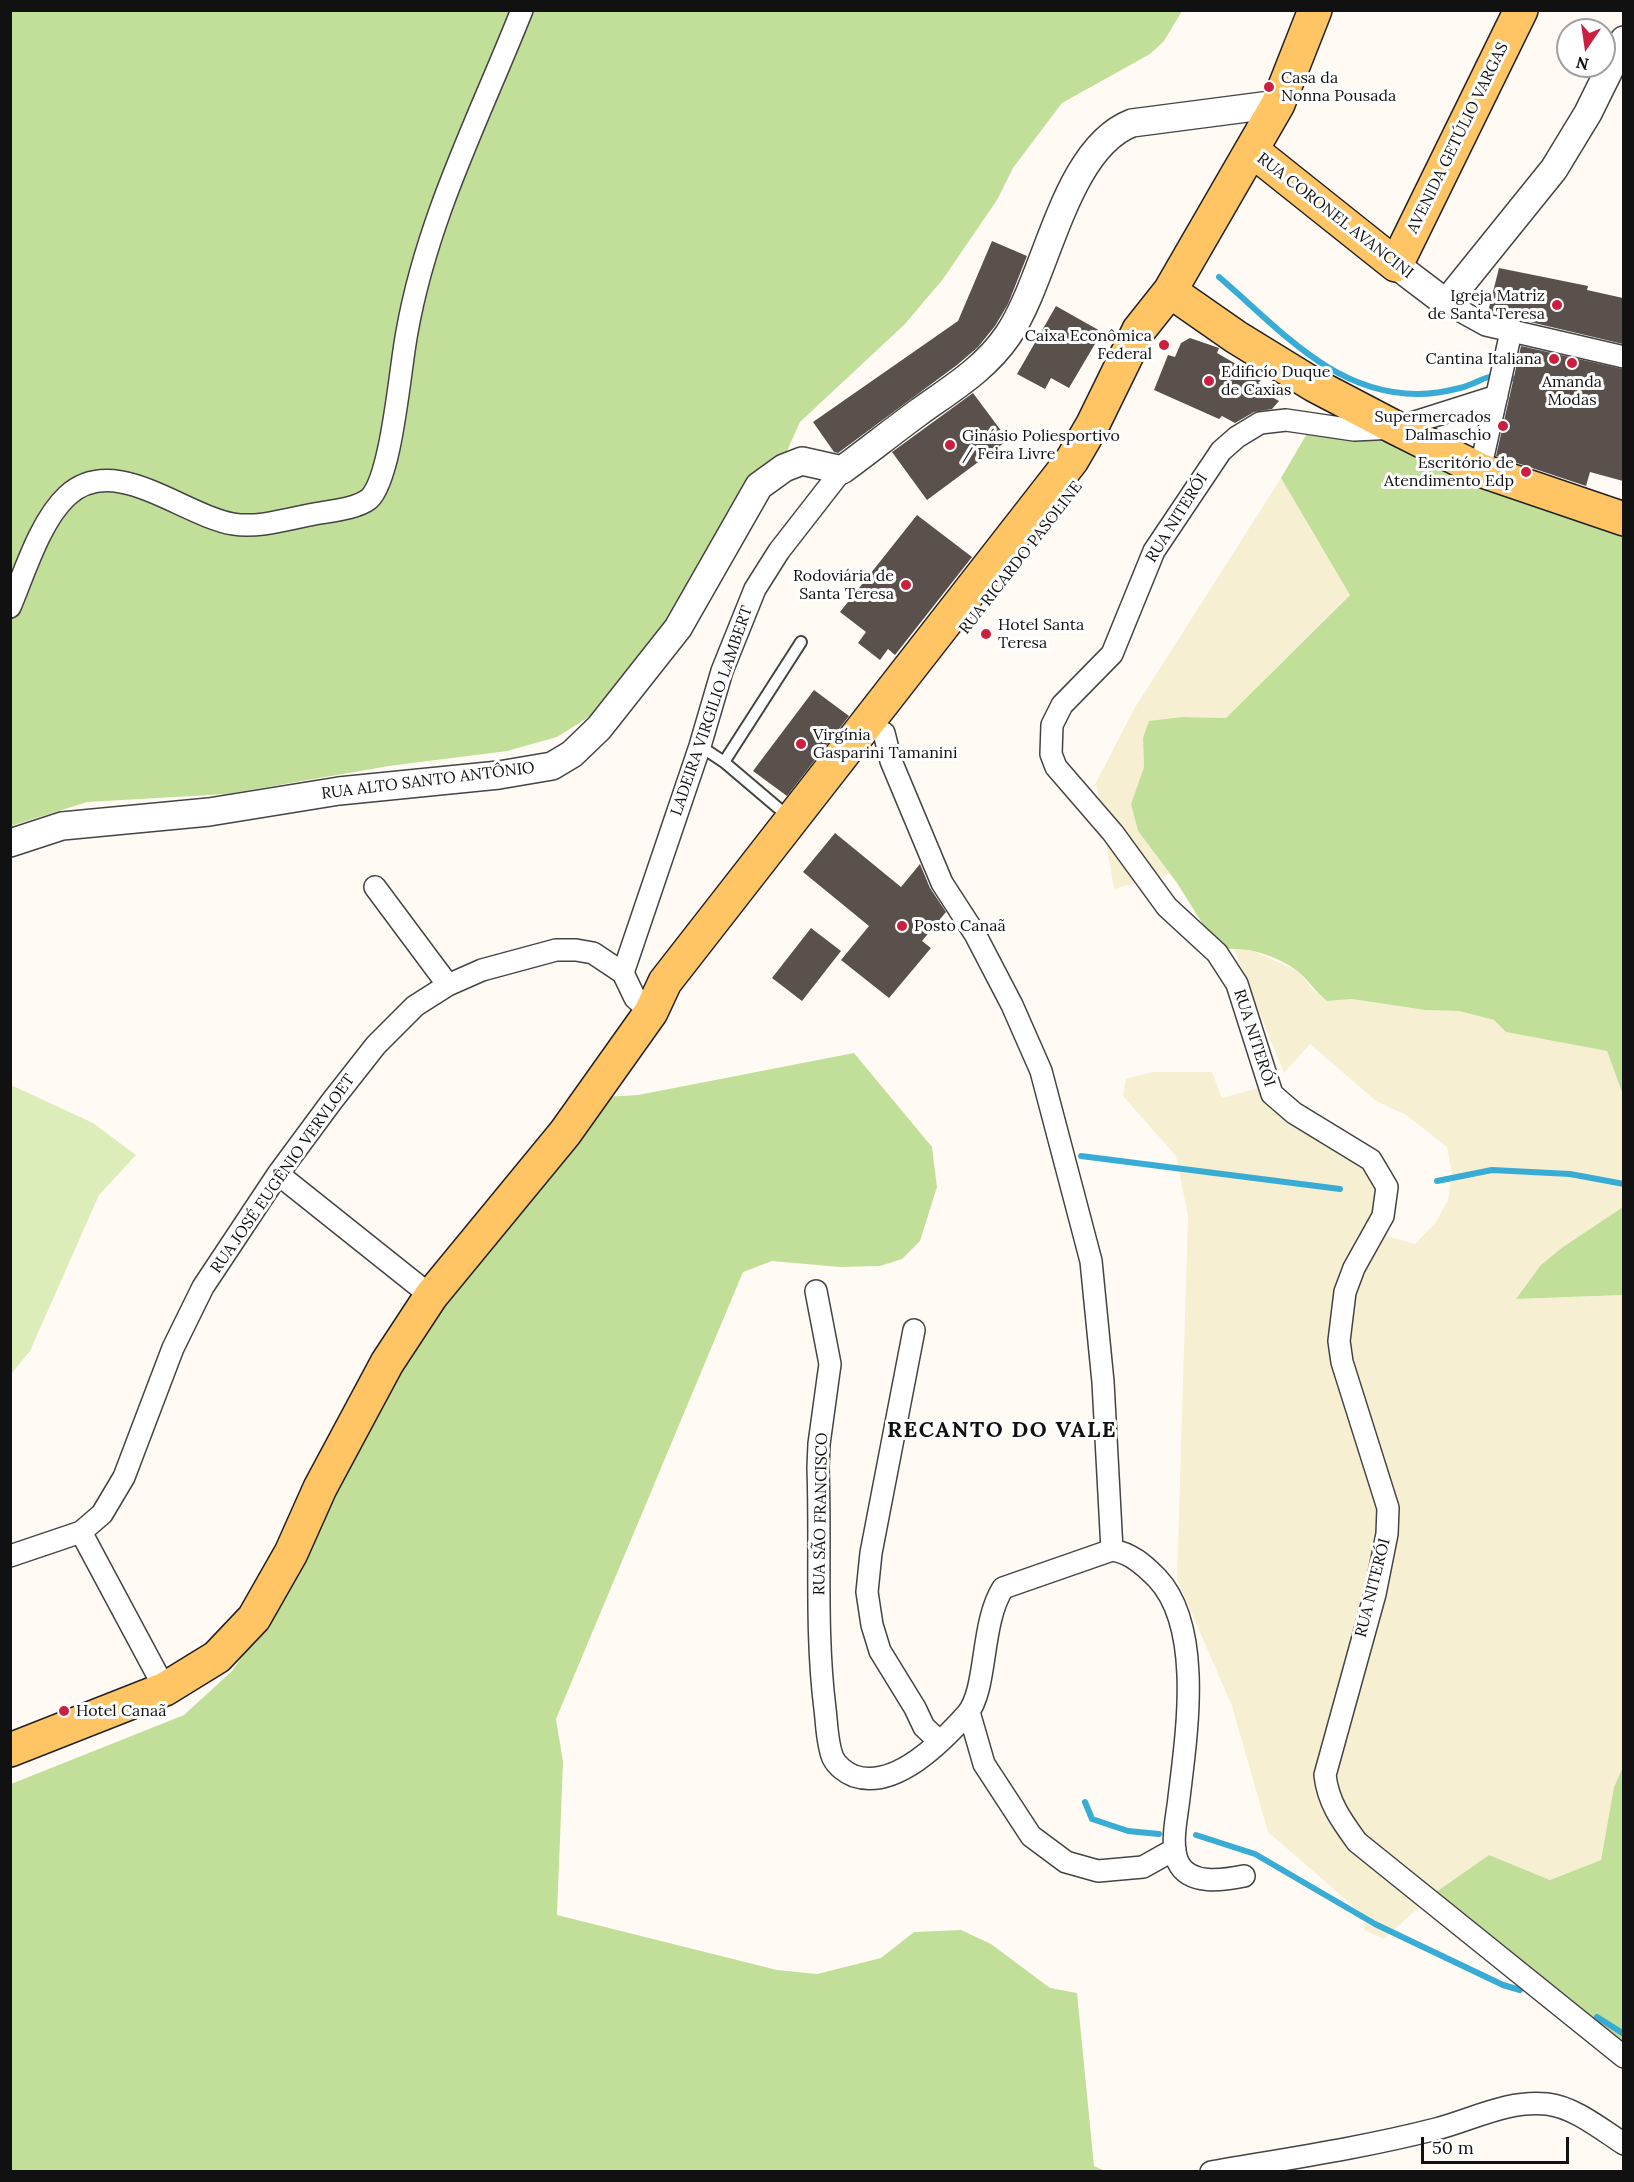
<!DOCTYPE html>
<meta charset="utf-8">
<style>
body{margin:0}
#map{position:relative;width:1634px;height:2182px;overflow:hidden;background:#fffbf4;font-family:Lora,serif}
canvas{display:block}
.frame{position:absolute;inset:0;border:12px solid #111;pointer-events:none}
.north{position:absolute;left:1556px;top:18px;width:60px;height:60px;box-sizing:border-box;background:#fff;border:2px solid #a0a0a0;border-radius:50%;rotate:193deg;font-size:16px;font-weight:700;line-height:24px;text-align:center;color:#111}
.north::after{content:'';display:block;margin:auto;width:21px;height:27px;background:#ca1f3f;clip-path:polygon(50% 0,100% 100%,50% 72%,0 100%)}
.scale{position:absolute;left:1421px;top:2137px;width:148px;height:27px;box-sizing:border-box;border:3px solid #111;border-top:0;padding-left:8px;font-size:18px;line-height:21px;white-space:nowrap;color:#111;-webkit-text-stroke:4px #fff;paint-order:stroke}
</style>
<div id="map">
<canvas width="1634" height="2182"></canvas>
<div class="frame"></div>
<div class="north">N</div>
<div class="scale">50 m</div>
</div>
<script>
const ctx = document.querySelector('canvas').getContext('2d');
ctx.lineJoin = 'round';
function fill(path, color) { ctx.fillStyle = color; ctx.fill(path, 'evenodd'); }
function strokePath(path, color, width, dash) { ctx.strokeStyle = color; ctx.lineWidth = width; ctx.lineCap = dash ? 'butt' : 'round'; ctx.setLineDash(dash || []); ctx.stroke(path); }
function label(font, color, halo, rows, align = 'center') {
  ctx.font = font + ' Lora,serif'; ctx.lineWidth = 6; ctx.setLineDash([]); ctx.textBaseline = 'middle'; ctx.strokeStyle = halo; ctx.fillStyle = color; for (const [text, x, y, turn = 0] of rows) {
    ctx.save(); ctx.translate(x, y); ctx.rotate((+turn || 0) * Math.PI / 180); ctx.textAlign = isNaN(turn) ? turn : align; if (halo) ctx.strokeText(text, 0, 0); ctx.fillText(text, 0, 0); ctx.restore();
  }
}
const farmland = new Path2D(`
 M1281,478L1350,594L1226,718L1183,717L1143,738L1144,767L1131,804L1138,831L1170,874L1114,889L1096,783L1134,709Z
 M1233,947L1253,951L1298,971L1312,989L1327,1001L1352,999L1425,1010L1459,1011L1494,1020L1507,1032L1607,1051L1623,1095V1207L1563,1247L1517,1299L1623,1295L1624,1767L1614,1787L1601,1860L1550,1880L1489,1855L1436,1892L1384,1939L1364,1930L1367,1918L1268,1832L1232,1706L1177,1579L1188,1216L1176,1156L1123,1096L1126,1079L1152,1072H1212L1222,1098L1272,1084L1388,1184L1380,1234L1415,1244L1436,1222L1448,1200L1452,1173L1447,1147L1406,1115L1376,1101L1310,1044L1284,1073Z`);
const green = new Path2D(`
 M11,1085L93,1123L136,1155L99,1195L30,1351L11,1374Z`);
const forest = new Path2D(`
 M10,11H1182L1164,41L1150,54L1062,103L1013,168L997,200L943,279L905,324L800,422L778,471L695,591L595,713L557,737L507,751L389,766L227,794L87,802L11,826Z
 M1309,430L1378,440L1406,449L1562,516L1623,535V1095L1607,1051L1506,1032L1494,1020L1459,1011L1425,1010L1352,999L1327,1001C1315,992 1306,977 1296,970C1275,955 1245,945 1219,950L1177,883L1138,831L1131,804L1144,767L1143,738L1149,721L1183,717L1226,718L1350,595L1281,478Z
 M854,1053L932,1147L937,1187L920,1241L902,1259L880,1266L840,1267L772,1261L743,1272L556,1719L563,1762L557,1915L777,1970L817,1974L881,1958L914,1932L961,1930L991,1944L1050,1988L1077,1993L1094,2166L1105,2171L11,2172V1784L184,1715L232,1671L252,1642L384,1385L603,1097L638,1095Z
 M1623,1207V1295L1516,1299L1541,1265L1563,1247Z
 M1623,1767V2051L1511,1960L1436,1892L1489,1855L1550,1880L1601,1860L1614,1787Z`);
const stream = new Path2D(`
 M1219,277C1279,328 1334,395 1419,394C1432,394 1448,391 1460,388C1486,381 1491,367 1520,382
 M1081,1156L1340,1189
 M1437,1181L1492,1170L1570,1174L1624,1184
 M1085,1802L1092,1819L1128,1831L1159,1834
 M1196,1835L1255,1854L1375,1924L1503,1985L1520,1990
 M1597,2017L1624,2034`);
const building = new Path2D(`
 M992,241L1027,256L1008,304L995,326L978,347L957,365L838,453L834,452L813,422L958,321Z
 M1499,268L1588,286L1587,290L1623,298V344L1488,312Z
 M1056,306L1102,332L1069,388L1051,378L1045,389L1017,374Z
 M1190,338L1219,348L1217,353L1262,379L1258,383L1276,393L1272,397L1279,401L1272,409L1254,412L1235,423L1222,416L1219,419L1154,390L1168,355L1175,357L1181,343Z
 M1521,346L1623,369V481L1590,472L1586,486L1496,456Z
 M973,393L1008,440L927,500L892,452Z
 M917,515L972,557L895,655L888,649L880,660L858,643L866,632L840,612Z
 M814,690L849,716L787,796L753,771Z
 M835,833L901,887L920,864L930,888L946,912L922,941L931,948L889,998L841,960L869,926L803,872Z
 M811,928L841,951L802,1001L772,978Z`);
const service = new Path2D(`
 M700,746L724,762L801,642
 M724,762L790,818`);
const minor = new Path2D(`
 M1446,303L1486,325L1624,357
 M1497,396L1396,428L1354,430L1286,420L1260,423L1237,437L1221,451L1154,551L1112,654L1062,705L1052,725L1051,754L1056,767L1113,833L1167,907L1217,953L1237,984L1272,1094L1294,1113L1371,1160L1387,1187L1383,1216L1354,1268L1345,1292L1339,1341L1342,1362L1388,1508L1387,1534L1375,1594L1325,1775C1328,1802 1341,1820 1357,1842L1624,2057
 M1480,470L1511,332
 M10,607C24,574 40,521 67,496C114,452 182,515 233,524C257,528 285,520 309,515C326,511 355,510 369,499C392,478 400,367 407,332C427,218 480,116 522,10
 M884,733L891,761L942,883L975,934L1012,1005L1041,1071L1091,1261L1103,1382L1112,1550
 M375,887L448,985
 M623,973L700,746L722,671L755,589L779,551L842,470
 M278,1174L431,1296
 M816,1291L830,1364L819,1444L818,1468C821,1548 815,1630 825,1709C827,1725 827,1744 833,1758C837,1766 846,1773 854,1776C895,1790 942,1742 967,1714C988,1689 980,1624 1003,1588L1112,1550C1131,1553 1144,1565 1157,1578C1204,1628 1186,1737 1179,1798C1177,1817 1170,1844 1178,1862C1189,1886 1224,1880 1244,1876
 M914,1330L871,1553L867,1592L872,1625L880,1651L915,1708L924,1727L939,1741
 M81,1532L165,1689
 M10,1556L81,1532L102,1514L124,1477L173,1348L203,1287L278,1174L332,1101L376,1045L415,1006L448,985L482,970L556,950H576L593,953L623,973L635,998L651,1012
 M969,1712L984,1764L1031,1836L1066,1862L1098,1871L1143,1867L1175,1849
 M1211,2172C1286,2159 1362,2148 1436,2129C1474,2119 1507,2100 1547,2104C1574,2107 1601,2129 1624,2144`);
const tertiary = new Path2D(`
 M1396,265L1446,303L1554,169L1588,113L1624,40
 M10,843L62,826L209,812L339,791L499,775L552,766L572,754L599,728L678,628L759,486L784,468L802,461L842,470C868,451 893,431 919,412C951,389 985,369 1008,335C1047,278 1064,149 1132,123L1278,104`);
const primary = new Path2D(`
 M1253,151L1396,265L1521,10
 M1170,291L1236,337L1314,385L1396,428L1480,470L1624,519
 M10,1750L165,1689L217,1657L254,1618L291,1553L320,1488L387,1363L431,1296L565,1133L651,1012L665,982L1072,460L1093,424L1139,330L1170,291L1278,104L1315,10`);
const markers = [
 [1269,87,6,"#ca1f3f"],
 [1557,305,6,"#ca1f3f"],
 [1164,345,6,"#ca1f3f"],
 [1554,359,6,"#ca1f3f"],
 [1572,363,6,"#ca1f3f"],
 [1209,381,6,"#ca1f3f"],
 [1503,426,6,"#ca1f3f"],
 [950,445,6,"#ca1f3f"],
 [1526,472,6,"#ca1f3f"],
 [906,585,6,"#ca1f3f"],
 [986,634,6,"#ca1f3f"],
 [801,744,6,"#ca1f3f"],
 [902,926,6,"#ca1f3f"],
 [64,1711,6,"#ca1f3f"]
];
const poiNames = [
 ["Casa da",1281,78],
 ["Nonna Pousada",1281,96],
 ["Igreja Matriz",1545,296,"right"],
 ["de Santa Teresa",1545,314,"right"],
 ["Caixa Econômica",1152,336,"right"],
 ["Federal",1152,354,"right"],
 ["Cantina Italiana",1542,359,"right"],
 ["Edificío Duque",1221,372],
 ["de Caxias",1221,390],
 ["Amanda",1572,382,"center"],
 ["Modas",1572,400,"center"],
 ["Supermercados",1491,417,"right"],
 ["Dalmaschio",1491,435,"right"],
 ["Ginásio Poliesportivo",962,436],
 ["/ Feira Livre",962,454],
 ["Escritório de",1514,463,"right"],
 ["Atendimento Edp",1514,481,"right"],
 ["Rodoviária de",894,576,"right"],
 ["Santa Teresa",894,594,"right"],
 ["Hotel Santa",998,625],
 ["Teresa",998,643],
 ["Virgínia",813,735],
 ["Gasparini Tamanini",813,753],
 ["Posto Canaã",914,926],
 ["Hotel Canaã",76,1711]
];
const streetNames = [
 ["AVENIDA GETÚLIO VARGAS",1458,138,-64],
 ["RUA CORONEL AVANCINI",1335,216,38],
 ["RUA NITERÓI",1177,518,-58],
 ["RUA RICARDO PASOLINE",1021,558,-52],
 ["LADEIRA VIRGILIO LAMBERT",712,711,-71],
 ["RUA ALTO SANTO ANTÔNIO",428,781,-7],
 ["RUA NITERÓI",1254,1038,72],
 ["RUA JOSÉ EUGÊNIO VERVLOET",283,1174,-55],
 ["RUA SÃO FRANCISCO",821,1514,-89],
 ["RUA NITERÓI",1373,1588,-76]
];
const districtNames = [
 ["RECANTO DO VALE",1002,1431]
];
fill(farmland, '#f7efd2');
fill(green, '#dcedba');
fill(forest, '#c2df99');
strokePath(stream, '#38acd5', 6);
fill(building, '#5a504c');
strokePath(service, '#444', 14);
strokePath(minor, '#444', 24);
strokePath(tertiary, '#444', 30);
strokePath(primary, '#222', 36);
strokePath(service, '#fff', 10);
strokePath(minor, '#fff', 21);
strokePath(tertiary, '#fff', 27);
strokePath(primary, '#ffc464', 33);
for (const [x, y, r, color] of markers) { const dot = new Path2D(); dot.arc(x, y, r, 0, 2 * Math.PI); ctx.fillStyle = color; ctx.fill(dot); strokePath(dot, '#fff', 2); }
label('16px', '#111', '#fff', poiNames, 'left');
label('16px', '#111', '#fff', streetNames);
ctx.letterSpacing = '1.5px';
label('bold 22px', '#111', '#fff', districtNames);
ctx.letterSpacing = '0px';
</script>
